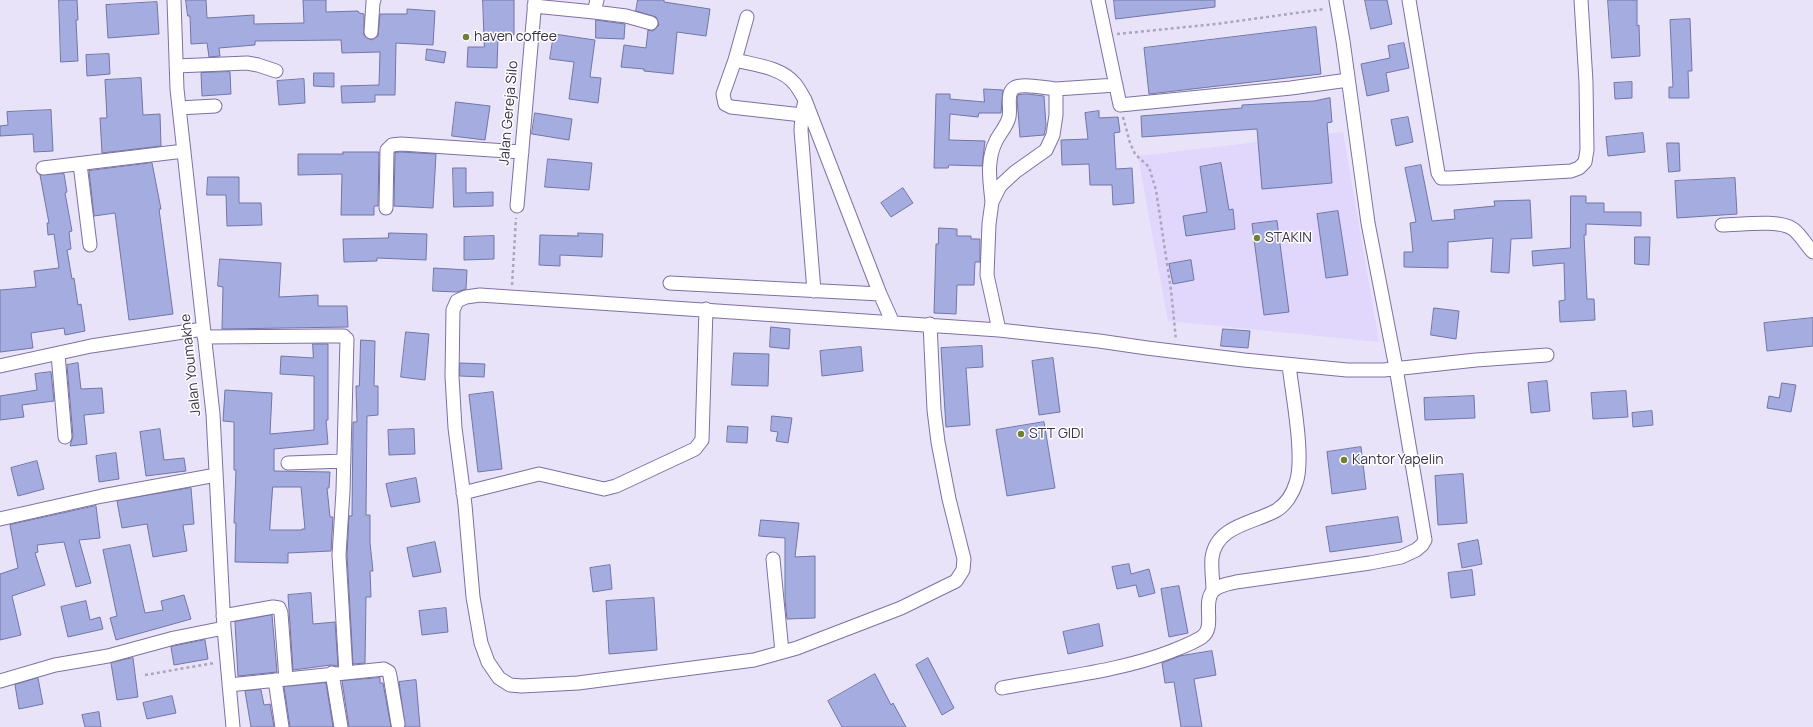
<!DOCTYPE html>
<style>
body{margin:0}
canvas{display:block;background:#e9e3f9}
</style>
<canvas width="1813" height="727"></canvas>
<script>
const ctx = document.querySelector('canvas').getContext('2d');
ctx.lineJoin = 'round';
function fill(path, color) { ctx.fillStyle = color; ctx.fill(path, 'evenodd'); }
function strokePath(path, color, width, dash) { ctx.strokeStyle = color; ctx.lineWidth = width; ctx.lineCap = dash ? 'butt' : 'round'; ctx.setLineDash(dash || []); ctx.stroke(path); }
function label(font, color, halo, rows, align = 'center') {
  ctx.font = font + ' Manrope,sans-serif'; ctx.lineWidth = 3; ctx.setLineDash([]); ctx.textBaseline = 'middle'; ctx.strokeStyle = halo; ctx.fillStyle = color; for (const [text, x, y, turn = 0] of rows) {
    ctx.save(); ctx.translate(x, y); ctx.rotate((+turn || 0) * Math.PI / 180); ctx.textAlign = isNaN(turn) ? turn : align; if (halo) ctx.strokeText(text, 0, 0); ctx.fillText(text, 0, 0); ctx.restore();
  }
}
const built = new Path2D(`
 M1343,132L1379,342L1168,321L1138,156Z`);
const building = new Path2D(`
 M59,0H77L78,20H76L78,61L61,62Z
 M186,0H206L207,18L254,15V24L304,23L303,0H326V12L358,11L359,13L364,14V35L371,40L378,36L380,14H407V9L435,11L433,45L396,43L395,95H375V102L342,103L341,86L379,85L380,52L342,53L341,40L255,41V45L219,48L220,56L209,57L207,43L191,44L190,16H188Z
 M483,0H514V35L498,36L497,68L467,67L468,47H484Z
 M638,0H664V2L710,9L706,36L677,32L673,74L644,71V69L621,67L624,45L646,48L648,30L653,31L659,25L656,17L636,11Z
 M1114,0H1215V7L1116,19Z
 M1365,0H1387L1392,24L1371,29Z
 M1608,0H1637V26L1639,25L1640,56L1612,58Z
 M157,2L159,34L108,38L106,5Z
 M1690,19L1692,71H1688L1689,98H1669V87H1673L1670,20Z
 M596,20L625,24L624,39L596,38Z
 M1316,27L1321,74L1149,94L1144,48Z
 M554,34L595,40L590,77L601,78L598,103L569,99L574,62L550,59Z
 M1404,43L1409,68L1386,73L1389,91L1367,96L1361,64L1390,58L1388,46Z
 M427,49L446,52L444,63L426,60Z
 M109,54L110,74L87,76L86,55Z
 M230,72L231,94L202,96L201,73Z
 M314,73H334V87L314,86Z
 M141,78L143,115L160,114L161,146L102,153L100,118H107L105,80Z
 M304,79L305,103L279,105L277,81Z
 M1632,82V98L1615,99L1614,83Z
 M984,89L1003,90L1001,113H979L978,117L950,114L949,140L985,141L982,166L949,165L948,168H934L936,94H950V99L984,102Z
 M1028,94L1044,96L1046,126L1044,135L1020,137L1017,98L1018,95Z
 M1330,98L1332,122L1327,123L1332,183L1262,189L1257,129L1142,137L1141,116L1242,108V105L1314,101Z
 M456,102L490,106L485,140L452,136Z
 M51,110L53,151L34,152L33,134L0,136V126L8,125L7,112Z
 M1099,111V118L1118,117L1120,132L1114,133L1116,169L1132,168L1134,203L1113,205L1112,185H1090L1089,164L1062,165L1061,140L1088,139L1085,113Z
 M535,113L572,119L569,140L532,134Z
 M1408,117L1413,142L1396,146L1391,120Z
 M1643,133L1645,152L1608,156L1606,137Z
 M1667,143H1679L1680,171L1669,172Z
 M343,152H379L378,206H374V215H341L342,174L298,175V154H343Z
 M401,152L436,154L433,208L394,206L395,153Z
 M548,159L592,163L589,190L545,187Z
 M152,163L161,209H159L173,314L129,320L115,213L94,216L89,171Z
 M1221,163L1229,210L1233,209L1235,229L1186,236L1183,216L1207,212L1200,167Z
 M1421,165L1432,221L1455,219L1454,210L1495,206L1494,201L1530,200L1532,238L1511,239L1509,273L1491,272L1493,238L1448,242V268L1404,267V252H1413L1410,223L1416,222L1405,168Z
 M453,168H466V193L493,192V206L454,207Z
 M64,174L67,192L65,193L72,231L69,232L71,249L67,250L72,279L74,278L78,305L81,304L85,331L65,335L64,328L31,333L33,348L0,352V290L36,287L34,271L59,268L54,234L48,235L47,223H49L40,175Z
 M208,177H239V203H261L262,225L227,226L226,195H207Z
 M1735,178L1737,214L1677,218L1675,181Z
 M903,188L913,203L891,217L881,203Z
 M1571,196H1586V203H1604V212H1641V226L1586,224V235H1584L1587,299H1594L1595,320L1560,322L1559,301L1565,300L1564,263L1533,266L1532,251L1570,248Z
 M1338,211L1348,275L1326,278L1317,214Z
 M1277,221L1289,312L1264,315L1252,224Z
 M939,228L957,229V236H971V239H980V262H975L974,285H957L956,314L934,313L936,244H938Z
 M389,233L427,234L426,260L377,258V261L344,262L343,239L388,238Z
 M578,233L603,234L602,257L560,255V266L539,265L540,235L578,236Z
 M494,236V259L464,260V237Z
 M1635,237H1650L1649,265L1635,264Z
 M220,259L281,263L279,297L318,295V306H347L348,327L222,329L223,287L218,286Z
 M1191,260L1194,280L1173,284L1169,264Z
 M434,268L467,270L466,289L457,292L433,291Z
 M1434,308L1459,311L1456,339L1431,335Z
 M1813,318V346L1767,351L1764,323Z
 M771,327L790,329L789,349L770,347Z
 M1223,329L1250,331L1248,348L1221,346Z
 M406,332L429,334L425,380L401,377Z
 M361,340L375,341L374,386H378V415L367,416L366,515H370V543L373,571H370L371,597H366L365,663L353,664L347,555L349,516H352L353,422H357L356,386H359Z
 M313,344H328V420H326L328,444L274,449V471L330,472L329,488H327L330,517H333L331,551L288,553V563L235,562L236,523H234L236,470H234V422L223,421L225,390L272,393L270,434L314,430V376L280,374L281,356L313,358ZM273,487H301L305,529H302V530H270Z
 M982,346L983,367L966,368L970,425L946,427L941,348Z
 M861,347L863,371L822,376L820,351Z
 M734,353L769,354L768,386L732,385Z
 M1053,358L1060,412L1039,415L1032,361Z
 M78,363L81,389L102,388L104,413L84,415L87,444L70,446L73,436L67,365Z
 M460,363L485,364L484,377L460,376Z
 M51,372L54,401L22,405L24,417L0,420V396L37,390L35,374Z
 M1547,381L1550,411L1531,413L1528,383Z
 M1782,383L1796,385L1791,412L1767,408L1769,396L1779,398Z
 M1626,391L1628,417L1593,419L1591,393Z
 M493,392L502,469L478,472L469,395Z
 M1474,396L1475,418L1425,420L1424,398Z
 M1652,411L1653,425L1633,427L1632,413Z
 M772,416L792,418L788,443L776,441L778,432L771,431Z
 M1044,422L1055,488L1007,496L996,430Z
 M728,426L748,427L747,443L727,442Z
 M160,429L164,460L184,458L186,471L146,476L140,432Z
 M414,429L415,454L389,455L388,430Z
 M1361,447L1366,489L1332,494L1327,452Z
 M116,453L119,479L99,482L96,456Z
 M37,461L44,489L18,496L11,468Z
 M1463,474L1467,523L1438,525L1435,476Z
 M416,478L420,502L391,507L386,484Z
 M191,488L194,524L183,525L187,551L153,557L147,524L122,528L117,501Z
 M96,506L100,538L79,540L91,583L76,587L64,542L37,545L38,552L35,553L45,585L12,596L21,635L0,640V574L18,568L10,525Z
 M1398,517L1402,542L1330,552L1326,527Z
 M761,520L799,523L795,557L815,556V618L787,619L785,600V538L759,536Z
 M1478,540L1482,564L1462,568L1458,544Z
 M435,542L441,572L413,577L407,548Z
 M130,545L145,613L163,610L161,601L184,595L191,619L116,640L110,618L117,616L103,550Z
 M1129,564L1131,574L1149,569L1155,593L1139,597L1136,585L1117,589L1112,567Z
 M610,565L612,589L593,592L590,568Z
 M1472,570L1475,595L1451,598L1448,573Z
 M1179,586L1188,633L1169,637L1161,589Z
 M311,593L313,624L335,622L338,666L331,665L293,670L288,595Z
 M654,598L657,650L609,654L606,601Z
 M86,601L90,620L100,617L103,629L68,637L61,607Z
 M446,608L448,632L422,635L419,611Z
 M272,615L277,672L238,676L235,622Z
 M1099,624L1103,646L1068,654L1063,632Z
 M205,640L208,659L174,665L171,647Z
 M1212,651L1216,675L1194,679L1202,727H1181L1174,682L1165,683L1162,663L1180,656Z
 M133,658L138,697L117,700L111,663Z
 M928,658L954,708L942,715L916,665Z
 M875,674L891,705L893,703L906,727H842L828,701Z
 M38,678L43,704L19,709L15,685Z
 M380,678V683H383L391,727H349L342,681Z
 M416,680L420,727H405L399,682Z
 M326,683L333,727H290L284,687Z
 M261,690L264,705L270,704L274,727H251L245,691Z
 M172,696L176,713L147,719L143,703Z
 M99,712L101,727H85L82,715Z`);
const path = new Path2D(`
 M1117,34L1216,24L1325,9
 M1123,117L1130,143L1135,154L1149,167L1156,190L1171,290L1176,340
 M512,285L516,218
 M145,675L214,663`);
const minor = new Path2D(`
 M174,0L177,89L213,414L224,628L233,727
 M1098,0L1120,105L1291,88L1348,80
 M1409,0L1438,173L1441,178H1451L1571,171L1579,168L1585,162L1587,150L1586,82L1581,0
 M534,6L594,12L597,0
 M594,12L626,16L651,23
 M747,17L735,60C755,65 781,67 795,84C799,89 802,95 805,100L880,294L893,323
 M371,32L373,2L374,0
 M735,60L723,94L725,104L731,107L802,115
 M176,66L247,63L258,65L276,71
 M805,100L802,115L801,130L814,291
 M179,108L215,106
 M80,164L90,245
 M43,168L184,151
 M992,202C990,181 986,161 996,141C1000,133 1007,126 1009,117C1011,108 1006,93 1014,88C1022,83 1046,88 1056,89
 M517,206L535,0
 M386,208L387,150L392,145L401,144L522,152
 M1722,225C1740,225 1779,219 1793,229C1801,235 1806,245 1813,252
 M670,283L880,294
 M930,324L934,410L938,442L949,499L964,559L963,570L956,581L901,608L797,648L754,660L578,683L522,686L510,685L499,678L488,662L481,643L473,597L465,505L455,428L452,376L453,310L457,301L466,297L480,295L999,330L1099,341L1147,348L1244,360L1347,370H1384L1476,360L1547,355
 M999,330L987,275L989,224L992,202L1000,186L1015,172L1046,150L1053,135L1056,115V89L1116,85
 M204,337L328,336H344L347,339L343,491L339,555L346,673
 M58,354L65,437
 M0,366L91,346L203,329
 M288,463L344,461
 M463,493L539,474L604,489L616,486L695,449L702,440L706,309
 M0,519L102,496L216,475
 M773,559L782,652
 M1213,591C1213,580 1211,568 1212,558C1216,525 1255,523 1277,510C1286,504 1293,493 1296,483C1305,458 1292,393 1289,365
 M223,616L273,607L279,608L281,613L286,679
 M332,673L341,727
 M275,680L282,727
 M0,681L55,665L108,656L174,638L224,628
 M229,685L384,669L389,672L390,676L398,724
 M1002,688C1058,677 1118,672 1172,651C1182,647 1193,643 1202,637C1216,627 1202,603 1213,591C1219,585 1228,584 1236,582L1370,563L1401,557L1416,550L1422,545L1425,540L1396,368L1368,223L1343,41L1336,0`);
const markers = [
 [466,37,4,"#71802e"],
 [1257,238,4,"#71802e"],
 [1021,434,4,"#71802e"],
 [1344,460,4,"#71802e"]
];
const poiNames = [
 ["haven coffee",474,37],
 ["STAKIN",1265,238],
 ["STT GIDI",1029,434],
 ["Kantor Yapelin",1352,460]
];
const streetNames = [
 ["Jalan Gereja Silo",509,113,-85],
 ["Jalan Youmakhe",191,365,-96]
];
fill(built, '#e1d6fb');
fill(building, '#a5ace0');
strokePath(building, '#7076a7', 1);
strokePath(minor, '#7f70a1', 15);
strokePath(path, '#aca6bc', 2.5, [3, 3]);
strokePath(minor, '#fff', 13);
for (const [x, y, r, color] of markers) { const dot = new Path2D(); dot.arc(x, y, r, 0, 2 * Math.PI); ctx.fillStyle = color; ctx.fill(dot); strokePath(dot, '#fff', 1.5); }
label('14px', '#383247', '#fff', poiNames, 'left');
label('14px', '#383247', '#fff', streetNames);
</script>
